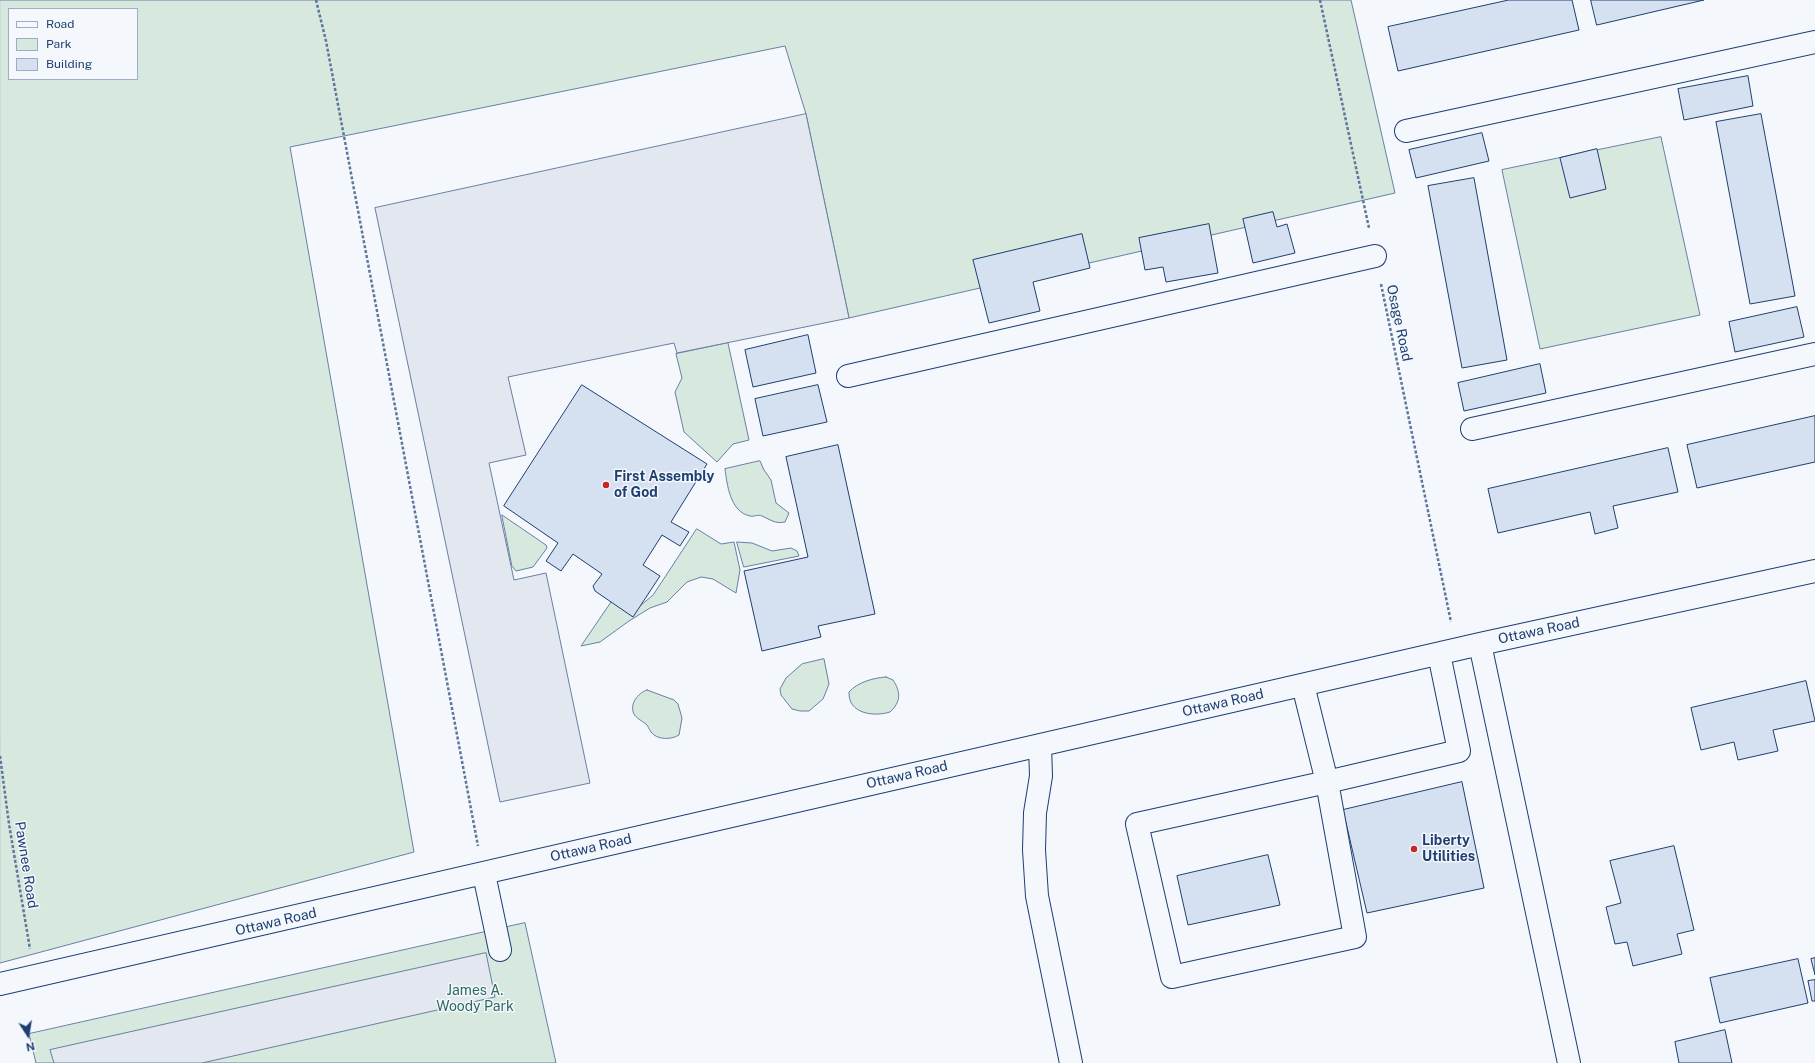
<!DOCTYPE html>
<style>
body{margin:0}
#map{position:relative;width:1815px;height:1063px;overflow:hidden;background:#f4f7fb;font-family:"Public Sans",sans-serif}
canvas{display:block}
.legend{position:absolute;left:8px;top:8px;width:130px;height:72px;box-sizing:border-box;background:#f4f7fb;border:1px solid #9eadc5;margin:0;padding:5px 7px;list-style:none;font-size:12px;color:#1d3f73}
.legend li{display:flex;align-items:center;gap:8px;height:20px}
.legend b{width:20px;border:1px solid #9eadc5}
.north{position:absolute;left:8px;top:1015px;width:40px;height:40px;-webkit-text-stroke:3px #f4f7fb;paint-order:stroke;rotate:168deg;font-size:11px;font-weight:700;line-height:16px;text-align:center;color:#1d3f73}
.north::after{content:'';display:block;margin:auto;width:14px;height:18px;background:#1d3f73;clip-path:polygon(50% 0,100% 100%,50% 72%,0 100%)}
</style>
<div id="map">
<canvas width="1815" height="1063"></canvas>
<ul class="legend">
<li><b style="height:5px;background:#f4f7fb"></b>Road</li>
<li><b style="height:11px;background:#d7e8df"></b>Park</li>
<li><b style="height:11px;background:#d5e0f0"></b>Building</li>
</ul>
<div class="north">N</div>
</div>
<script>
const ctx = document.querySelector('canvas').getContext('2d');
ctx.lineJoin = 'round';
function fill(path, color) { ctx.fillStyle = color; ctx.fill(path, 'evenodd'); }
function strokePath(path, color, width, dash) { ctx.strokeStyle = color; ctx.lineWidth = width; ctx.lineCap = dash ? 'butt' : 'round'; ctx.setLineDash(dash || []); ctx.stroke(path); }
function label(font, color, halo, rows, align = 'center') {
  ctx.font = font + ' "Public Sans",sans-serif'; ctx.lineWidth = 3; ctx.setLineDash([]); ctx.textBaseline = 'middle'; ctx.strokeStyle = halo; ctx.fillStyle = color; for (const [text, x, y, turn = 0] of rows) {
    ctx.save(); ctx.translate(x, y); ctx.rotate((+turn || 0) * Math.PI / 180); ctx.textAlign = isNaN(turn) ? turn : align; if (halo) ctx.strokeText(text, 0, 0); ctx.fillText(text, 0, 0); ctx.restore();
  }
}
const green = new Path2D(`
 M0,0H1351L1395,193L849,318L806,114L785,46L290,147L414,852L0,963ZM9,9H137V79H9Z
 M1661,137L1700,315L1540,349L1502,170Z
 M728,343L749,440L733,444L717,462L684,432L675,392L682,378L676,354Z
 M760,461L764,470L771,480L776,503L789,513L785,522C775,524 771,520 762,516C758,514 754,517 750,516C730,512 727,484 725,469Z
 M502,515L546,545L547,548L533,567L516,571L512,566Z
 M697,529L721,544L734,542L740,570L736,593L713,579L701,577L687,582L667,602L650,608L629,621L600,642L581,646L611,602L640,606L653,595Z
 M737,542L752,543L772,551L791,548L797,551L799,556L744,567Z
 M824,659L829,684L823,699L809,711H800L792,709L781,695L780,689L786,678L802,664Z
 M886,677L893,680C901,692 901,702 890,712C874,717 848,714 849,692C858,682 873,678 886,677Z
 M647,690L674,700L678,704L682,718L679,735C671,740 657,740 651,732C649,729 648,726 646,724C642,721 636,718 634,714C629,704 638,693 647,690Z
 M525,923L556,1063H36L29,1034Z`);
const parking = new Path2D(`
 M806,114L849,318L677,353L674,343L508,377L526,455L489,463L514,580L546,573L590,783L500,802L375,208Z
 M486,953L495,997L202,1063H54L50,1050Z`);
const building = new Path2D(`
 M1509,0H1572L1579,30L1398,71L1388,27Z
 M1591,0H1704L1597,25Z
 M1748,76L1753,106L1684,120L1678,89Z
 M1761,114L1795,296L1750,304L1716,122Z
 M1482,133L1489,161L1416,178L1409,150Z
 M1597,149L1606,189L1570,198L1560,158Z
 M1474,178L1507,360L1462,368L1428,186Z
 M1273,212L1277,227L1287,224L1295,253L1253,263L1243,219Z
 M1209,224L1218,273L1166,282L1163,267L1145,270L1139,238Z
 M1082,234L1090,268L1033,282L1040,311L989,323L973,260Z
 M1797,307L1804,337L1735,352L1729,322Z
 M808,335L816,373L753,387L745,350Z
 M1540,364L1546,393L1464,411L1458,383Z
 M582,385L707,464L671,522L689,532L680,546L662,535L643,565L660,576L633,617L595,591L593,586L602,574L573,554L561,571L546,561L558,543L504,506Z
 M818,385L827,422L763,436L755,399Z
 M1815,416V462L1697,488L1687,445Z
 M838,445L875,614L818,626L821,637L762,651L744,571L808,557L786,457Z
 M1668,448L1678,492L1613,506L1618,528L1595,534L1590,512L1498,533L1488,489Z
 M1806,681L1815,721L1773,730L1778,751L1738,760L1734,742L1701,750L1691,708Z
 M1462,782L1484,888L1367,913L1343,810Z
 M1674,846L1694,930L1677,934L1682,954L1633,966L1627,942L1615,944L1606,907L1621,903L1610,861Z
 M1268,855L1280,905L1188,925L1177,876Z
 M1815,958V975L1811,959Z
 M1798,959L1808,1003L1720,1023L1710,978Z
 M1815,980V1001H1812L1808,981Z
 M1725,1030L1732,1063H1679L1675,1042Z`);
const path = new Path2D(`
 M316,0L326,41L478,846
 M1320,0L1369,228
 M1381,284L1451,622
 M0,756L9,824L30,949`);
const minor = new Path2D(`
 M1406,131L1815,42
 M848,376L1375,256
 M1472,429L1815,354
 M1480,644L1569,1063
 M1303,685L1327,782L1459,751L1439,654
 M1040,745L1041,776L1035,813L1034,850L1037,896L1071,1063
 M1327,782L1355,937L1172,977L1137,824Z
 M484,874L500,950
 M0,984L1480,644L1815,571`);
const markers = [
 [606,485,4,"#c62828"],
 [1414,849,4,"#c62828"]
];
const streetNames = [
 ["Osage Road",1399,323,78],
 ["Ottawa Road",1539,631,-12],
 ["Ottawa Road",1223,703,-13],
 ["Ottawa Road",907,775,-13],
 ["Ottawa Road",591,848,-13],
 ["Pawnee Road",26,865,81],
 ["Ottawa Road",276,922,-13]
];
const poiNames = [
 ["First Assembly",614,477],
 ["of God",614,493],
 ["Liberty",1422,841],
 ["Utilities",1422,857]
];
const parkNames = [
 ["James A.",475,991],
 ["Woody Park",475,1007]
];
fill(green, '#d7e8df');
strokePath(green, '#687fa3', 1);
fill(parking, '#e3e8f0');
strokePath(parking, '#687fa3', 1);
fill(building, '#d5e0f0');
strokePath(building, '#1d3f73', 1);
strokePath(minor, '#1d3f73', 24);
strokePath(path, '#5e769c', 2.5, [3, 2]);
strokePath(minor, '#f4f7fb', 22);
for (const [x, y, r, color] of markers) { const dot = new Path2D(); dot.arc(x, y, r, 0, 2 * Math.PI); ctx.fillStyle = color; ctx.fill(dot); strokePath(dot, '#f4f7fb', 1.5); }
label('14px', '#1d3f73', '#f4f7fb', streetNames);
label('bold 14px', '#1d3f73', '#f4f7fb', poiNames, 'left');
label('14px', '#2c6c60', '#f4f7fb', parkNames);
</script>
